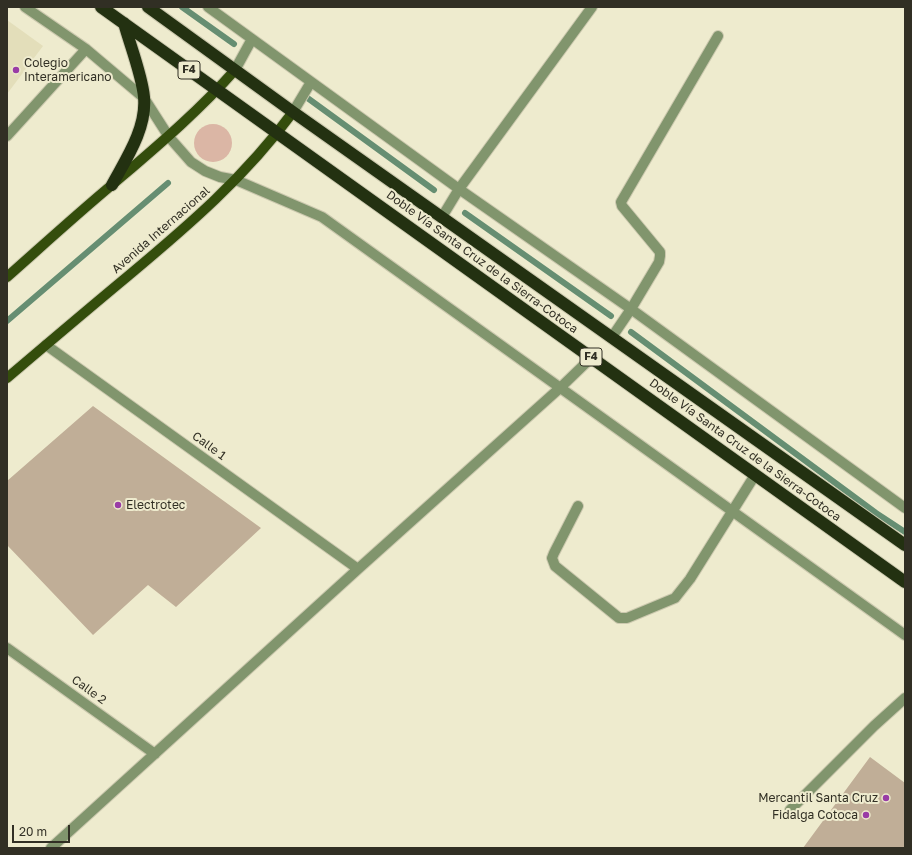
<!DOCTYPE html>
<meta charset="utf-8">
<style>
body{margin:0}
#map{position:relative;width:912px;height:855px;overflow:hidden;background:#eeebce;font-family:"Golos Text",sans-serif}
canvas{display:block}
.frame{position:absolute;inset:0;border:8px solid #312f24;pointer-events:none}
.scale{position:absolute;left:12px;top:825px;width:58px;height:18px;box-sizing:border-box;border:2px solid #312f24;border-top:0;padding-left:5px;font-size:12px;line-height:14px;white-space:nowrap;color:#312f24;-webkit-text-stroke:3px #eeebce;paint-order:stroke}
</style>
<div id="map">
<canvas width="912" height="855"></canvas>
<div class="frame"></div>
<div class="scale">20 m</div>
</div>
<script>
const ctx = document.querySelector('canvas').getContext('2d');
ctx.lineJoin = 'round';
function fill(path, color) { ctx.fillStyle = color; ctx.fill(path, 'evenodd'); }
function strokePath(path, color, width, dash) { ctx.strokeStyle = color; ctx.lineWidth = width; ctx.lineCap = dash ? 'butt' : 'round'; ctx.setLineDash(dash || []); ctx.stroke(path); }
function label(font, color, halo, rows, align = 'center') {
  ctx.font = font + ' "Golos Text",sans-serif'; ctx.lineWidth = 4; ctx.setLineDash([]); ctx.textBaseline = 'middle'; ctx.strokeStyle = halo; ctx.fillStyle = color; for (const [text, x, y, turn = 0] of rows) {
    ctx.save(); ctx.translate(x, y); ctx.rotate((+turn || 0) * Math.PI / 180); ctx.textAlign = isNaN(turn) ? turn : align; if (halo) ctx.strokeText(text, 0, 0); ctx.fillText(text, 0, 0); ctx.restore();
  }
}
const built = new Path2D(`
 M7,20L43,46L7,94Z`);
const green = new Path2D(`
 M194 143a19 19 0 1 1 38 0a19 19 0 1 1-38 0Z`);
const stream = new Path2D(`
 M182,7L234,44
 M302,94L434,190
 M465,213L611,316
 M7,321L168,183
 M631,332L876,513L905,532`);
const building = new Path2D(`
 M93,406L261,528L176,607L148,585L93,635L7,545V481Z
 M870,757L905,783V848H803Z`);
const minor = new Path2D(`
 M25,7L86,49L144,98L169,137L191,162L205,171L220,177L236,180L322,217L905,635
 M208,7L459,189L631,309L905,508
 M235,70L252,39
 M293,112L311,82
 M7,136L86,49
 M442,217L459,189L592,7
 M612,337L631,309L659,262L660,256V252L622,206L621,202L718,36
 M46,345L358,569
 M578,506L554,553L552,558L555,566L619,618H627L675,598L690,579L755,475
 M7,648L155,754
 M790,810L874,726L905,698
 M51,848L358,569L561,387L591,358`);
const major = new Path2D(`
 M7,277C42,246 77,214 113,184C155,148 198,112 235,70
 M7,378C47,344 87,310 128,276C189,225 245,177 293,112`);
const highway = new Path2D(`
 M101,7L905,582
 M148,7L293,112L905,545
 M112,185C126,159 147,128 144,97C142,75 130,45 124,23`);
const markers = [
 [16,70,4,"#993ca6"],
 [118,505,4,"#993ca6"],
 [886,798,4,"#993ca6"],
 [866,815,4,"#993ca6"]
];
const shields = [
 [189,70,22],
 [591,357,22]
];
const shieldNames = [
 ["F4",189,70],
 ["F4",591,357]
];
const poiNames = [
 ["Colegio",24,63],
 ["Interamericano",24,77],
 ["Electrotec",126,505],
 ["Mercantil Santa Cruz",878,798,"right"],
 ["Fidalga Cotoca",858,815,"right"]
];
const streetNames = [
 ["Avenida Internacional",161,230,-41],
 ["Doble Vía Santa Cruz de la Sierra-Cotoca",482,262,36],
 ["Calle 1",209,446,36],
 ["Doble Vía Santa Cruz de la Sierra-Cotoca",745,450,36],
 ["Calle 2",89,690,36]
];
fill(built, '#e3deba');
fill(green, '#dbb6a5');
strokePath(stream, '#668e72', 6);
fill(building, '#c0ae97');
strokePath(minor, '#ccc9af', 12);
strokePath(major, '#ccc9af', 12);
strokePath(highway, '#ccc9af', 14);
strokePath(minor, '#81956d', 10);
strokePath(major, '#344d0c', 10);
strokePath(highway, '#233111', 12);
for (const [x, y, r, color] of markers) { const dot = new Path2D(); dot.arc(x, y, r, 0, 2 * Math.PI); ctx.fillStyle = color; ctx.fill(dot); strokePath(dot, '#eeebce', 1.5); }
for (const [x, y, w] of shields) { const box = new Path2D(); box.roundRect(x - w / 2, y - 9, w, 18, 3); ctx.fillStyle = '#eeebce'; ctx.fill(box); strokePath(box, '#312f24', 1); }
label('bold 11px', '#312f24', null, shieldNames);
label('12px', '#312f24', '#eeebce', poiNames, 'left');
label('12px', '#312f24', '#eeebce', streetNames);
</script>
